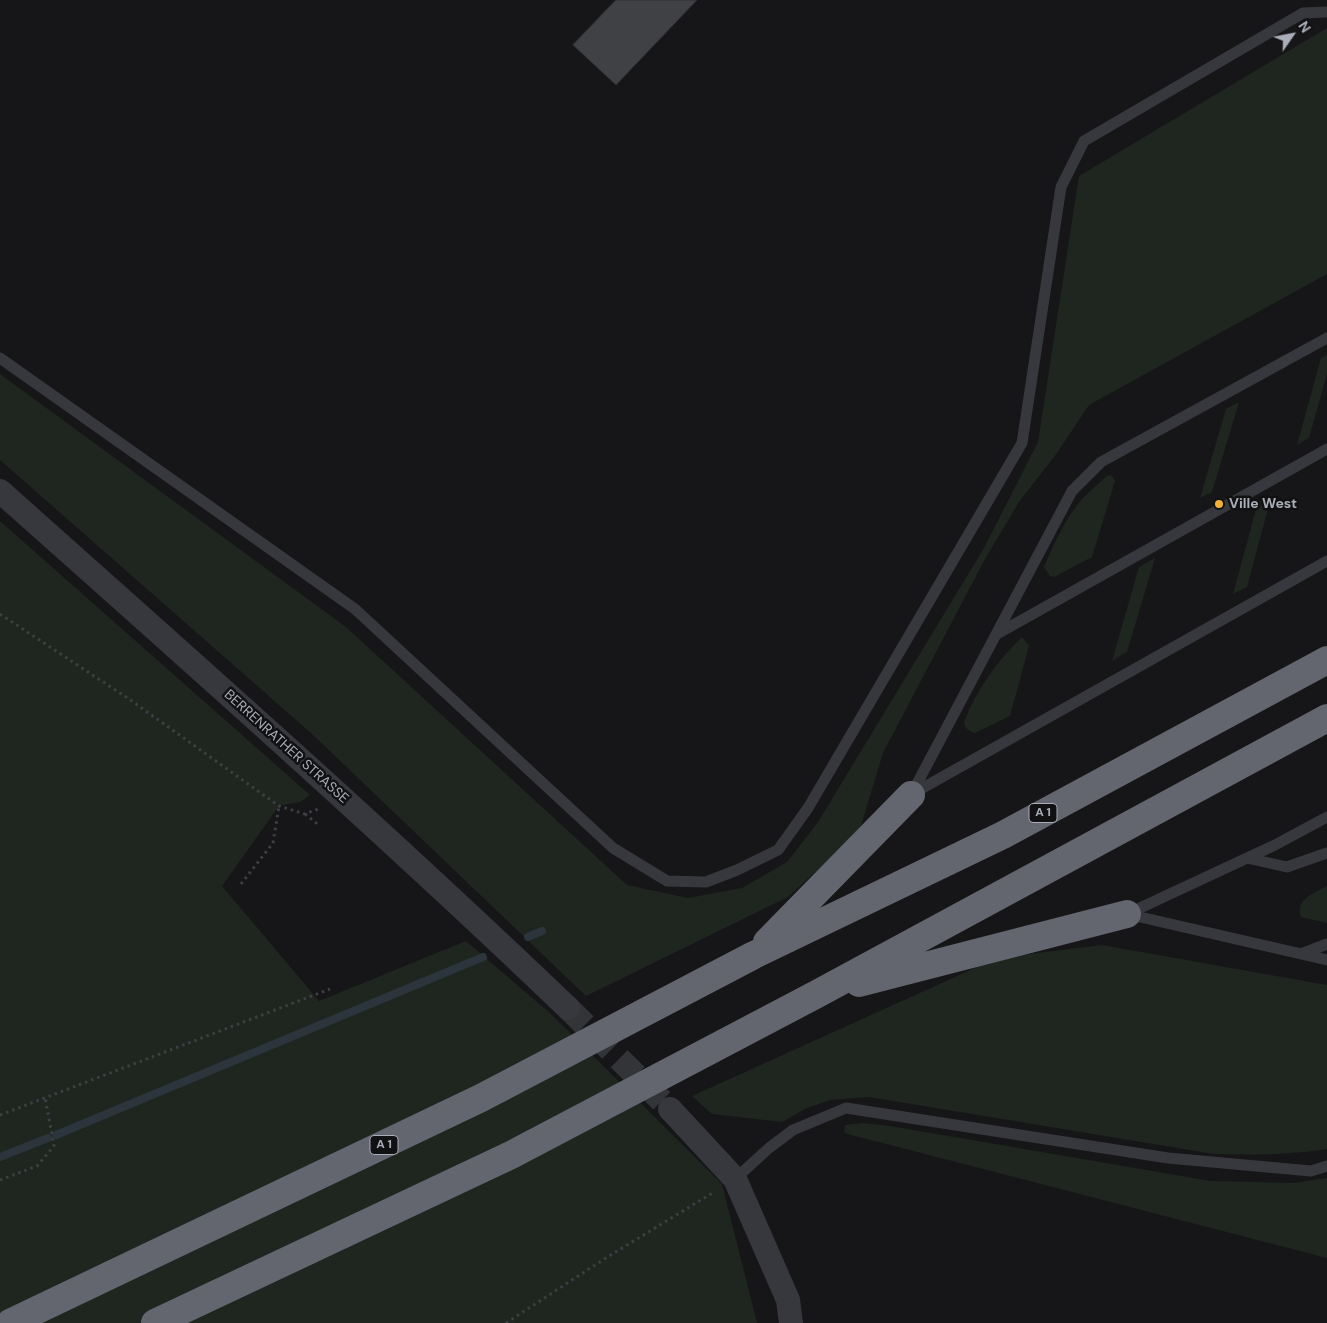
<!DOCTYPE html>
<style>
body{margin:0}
#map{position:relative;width:1327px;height:1323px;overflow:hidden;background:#161618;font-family:"DM Sans",sans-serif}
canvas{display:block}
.north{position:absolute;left:1267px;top:10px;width:50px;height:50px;-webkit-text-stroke:4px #111113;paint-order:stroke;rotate:57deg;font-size:14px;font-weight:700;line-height:20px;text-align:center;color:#a8adb8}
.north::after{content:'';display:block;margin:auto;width:18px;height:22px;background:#a8adb8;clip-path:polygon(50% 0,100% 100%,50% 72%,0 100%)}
</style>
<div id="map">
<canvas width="1327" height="1323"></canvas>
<div class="north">N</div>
</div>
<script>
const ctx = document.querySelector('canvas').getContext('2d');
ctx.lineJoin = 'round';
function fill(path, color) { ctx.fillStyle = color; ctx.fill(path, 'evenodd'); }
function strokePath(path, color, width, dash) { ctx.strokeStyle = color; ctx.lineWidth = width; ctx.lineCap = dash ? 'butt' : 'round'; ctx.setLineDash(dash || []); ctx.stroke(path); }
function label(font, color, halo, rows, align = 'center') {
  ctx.font = font + ' "DM Sans",sans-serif'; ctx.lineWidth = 5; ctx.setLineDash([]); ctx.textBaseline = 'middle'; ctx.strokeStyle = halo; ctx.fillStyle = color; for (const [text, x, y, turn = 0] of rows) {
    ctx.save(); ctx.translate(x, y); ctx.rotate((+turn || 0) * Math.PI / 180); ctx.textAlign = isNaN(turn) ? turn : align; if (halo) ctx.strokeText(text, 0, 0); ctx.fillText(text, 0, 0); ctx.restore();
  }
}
const green = new Path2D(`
 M1327,28V274L1089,405L1057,453L1019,502L985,559L883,753L859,832L788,897L586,996L312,734L0,460V374L346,627L627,885L688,898L742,888L787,862L818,822L984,548L1038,442L1079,176Z
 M1327,355V374L1309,438L1297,445L1321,358Z
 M1239,402L1212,492L1200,498L1226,409Z
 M1111,475L1115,481L1092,557L1054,577L1050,576L1044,567C1054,543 1066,517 1083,498C1091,490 1099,483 1107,476Z
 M1272,494L1247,587L1233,594L1258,502Z
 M0,521L310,795L300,802L279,806L222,886L319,1001L466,941L551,1014L722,1184L757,1323H0Z
 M1155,558L1127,652L1112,661L1139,567Z
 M1022,637L1029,646L1010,716L975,733C969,731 965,729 964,722C977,689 997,661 1022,637Z
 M1327,886V923L1301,917C1295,899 1314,893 1327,886Z
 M1102,945L1327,985V1149C1289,1155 1252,1155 1214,1154L869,1097L830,1100L805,1109L782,1122L712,1114L692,1096L997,958Z
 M863,1123L890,1126L1211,1181L1294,1183L1327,1178V1258L844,1133L845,1125Z`);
const stream = new Path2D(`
 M528,937L542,931
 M56,1135L483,957
 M0,1157L48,1138`);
const building = new Path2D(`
 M616,0H697L616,85L573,45Z`);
const minorTunnel = new Path2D(`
 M568,1008L670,1109`);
const path = new Path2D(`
 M0,614L129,699L279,806L305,814L318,809
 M305,814L320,826
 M241,884L273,843L279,806
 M0,1115L330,989
 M0,1180L37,1166L54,1146L45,1097
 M506,1323L609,1256L714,1192`);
const service = new Path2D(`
 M0,358L355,609L613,848L667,881L706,882L737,870L778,850L808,808L1022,443L1061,187L1084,141L1303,13L1327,12
 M997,634L1327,449
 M912,794L1327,561
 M911,795L1072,491L1101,462L1327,338
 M1247,858L1287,867L1327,853
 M1127,914L1275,845L1327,817
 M1127,914L1327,960
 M1301,954L1327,944
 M735,1179L769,1148L793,1130L846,1108L1168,1158L1311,1171L1327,1166`);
const minor = new Path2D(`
 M0,491C191,661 383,831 568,1008
 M670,1109L735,1179L788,1300L791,1323`);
const motorway = new Path2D(`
 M767,942L911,795
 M859,983L1127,914
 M10,1323L481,1098L754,955L1003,835L1327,660
 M155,1323L511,1155L817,994L1327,718`);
const markers = [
 [1219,504,5,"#f2b134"]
];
const shields = [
 [1043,813,28],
 [384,1145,28]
];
const shieldNames = [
 ["A 1",1043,813],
 ["A 1",384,1145]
];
const poiNames = [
 ["Ville West",1229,504]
];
const streetNames = [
 ["BERRENRATHER STRASSE",286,747,42]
];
fill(green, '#1e261f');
strokePath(stream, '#2c353c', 8);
fill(building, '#404145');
strokePath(building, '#303034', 1);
strokePath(minorTunnel, '#333438', 24, [24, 12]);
strokePath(path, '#3d3f44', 3, [2.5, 4]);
strokePath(service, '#37383d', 11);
strokePath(minor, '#37383d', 24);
strokePath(motorway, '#63666e', 28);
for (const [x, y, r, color] of markers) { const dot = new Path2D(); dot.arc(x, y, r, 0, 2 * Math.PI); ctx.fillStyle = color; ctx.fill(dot); strokePath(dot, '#111113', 2); }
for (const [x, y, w] of shields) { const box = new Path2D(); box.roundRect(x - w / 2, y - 9.5, w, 19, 4); ctx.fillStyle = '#111113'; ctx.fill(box); strokePath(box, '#a8adb8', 1); }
label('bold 12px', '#a8adb8', null, shieldNames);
label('bold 14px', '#a8adb8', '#111113', poiNames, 'left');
label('14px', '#a8adb8', '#111113', streetNames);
</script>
